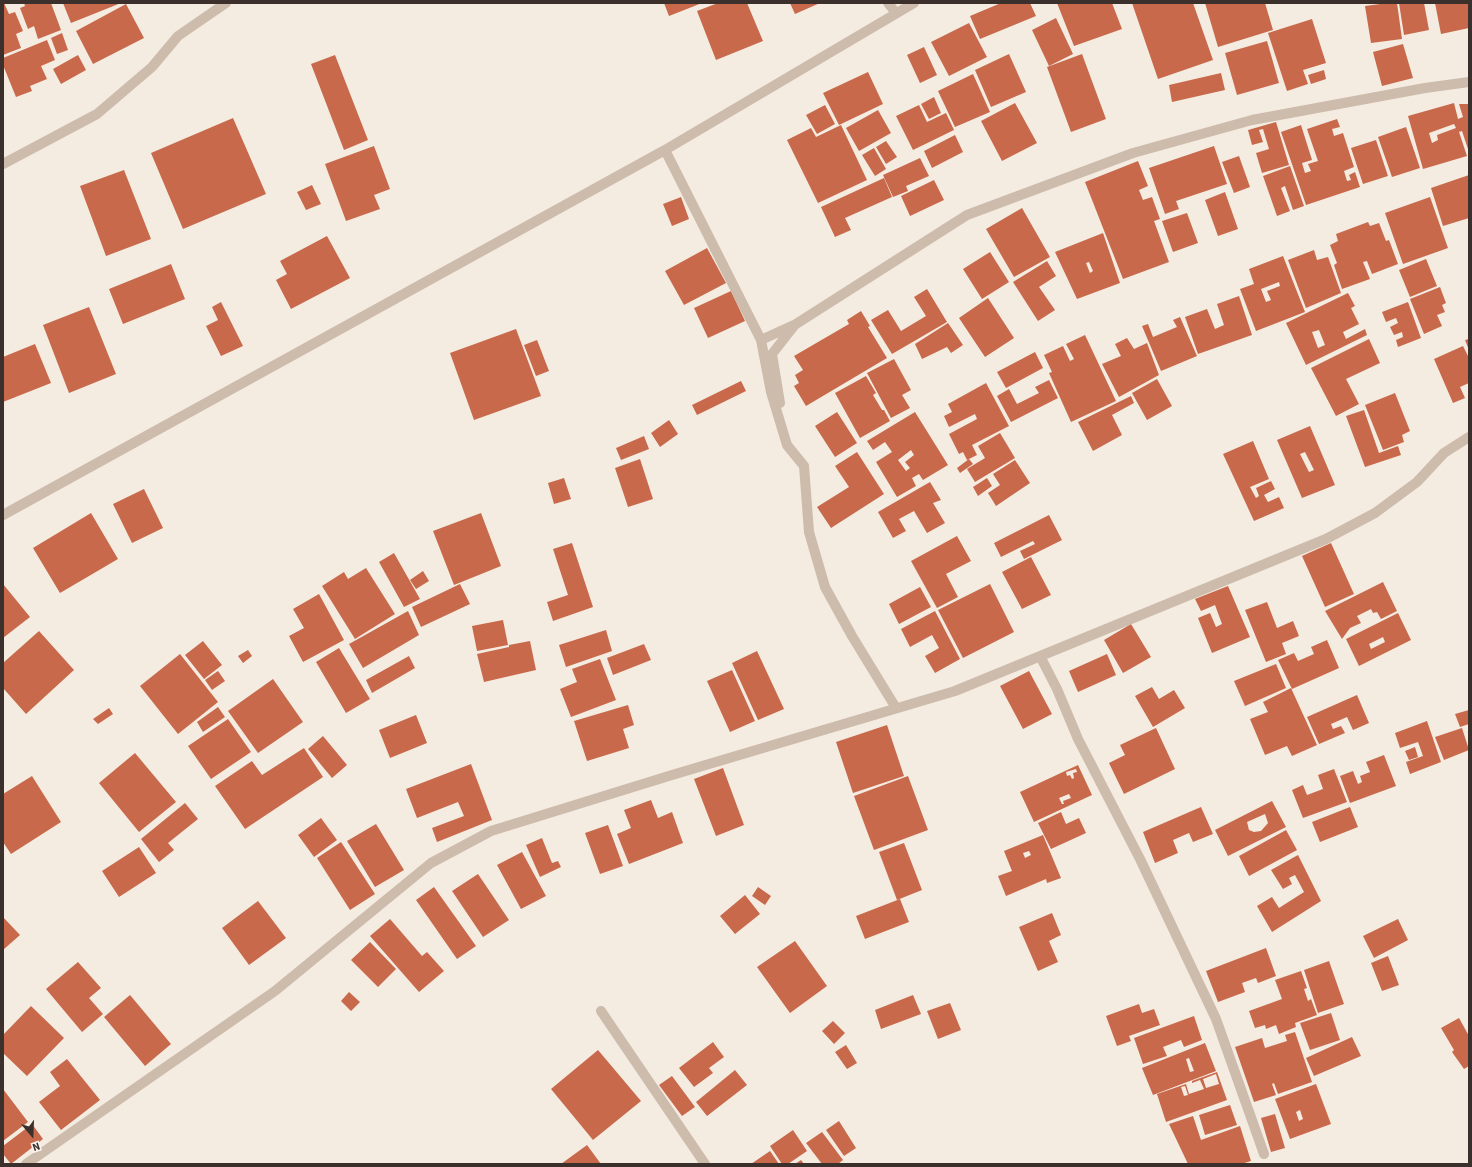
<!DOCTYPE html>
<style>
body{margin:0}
#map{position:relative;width:1472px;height:1167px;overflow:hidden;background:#f4ebe1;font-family:"Source Sans 3",sans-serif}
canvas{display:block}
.frame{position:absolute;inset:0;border:4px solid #3b302b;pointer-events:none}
.north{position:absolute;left:12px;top:1115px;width:40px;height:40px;-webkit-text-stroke:3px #fbf5ee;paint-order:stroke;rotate:161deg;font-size:11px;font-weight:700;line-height:16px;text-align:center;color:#3b302b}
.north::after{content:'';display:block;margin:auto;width:14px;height:18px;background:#3b302b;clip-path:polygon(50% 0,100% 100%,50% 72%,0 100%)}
</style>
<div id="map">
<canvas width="1472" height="1167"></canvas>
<div class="frame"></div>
<div class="north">N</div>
</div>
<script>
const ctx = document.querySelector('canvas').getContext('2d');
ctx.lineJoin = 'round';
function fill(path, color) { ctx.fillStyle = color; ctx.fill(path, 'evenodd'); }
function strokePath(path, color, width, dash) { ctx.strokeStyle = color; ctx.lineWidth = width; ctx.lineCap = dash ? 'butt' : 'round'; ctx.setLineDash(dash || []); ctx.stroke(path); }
const building = new Path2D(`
 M3,3H4L9,14L15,12L23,31L16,34L21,48L3,55Z
 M24,3H51L61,30L38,39L34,26L28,29L20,8L25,6Z
 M63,3H121L71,23Z
 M664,3H702L669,16Z
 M718,3H747L763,41L716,60L697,11Z
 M790,3H820L795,14Z
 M1001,3H1030L1036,16L980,39L970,16Z
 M1057,3H1112L1122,29L1074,46Z
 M1132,3H1193L1213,60L1158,79Z
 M1205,3H1265L1273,30L1218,47Z
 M1388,3H1397L1402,39L1371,43L1365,6Z
 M1399,3H1424L1429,30L1404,35Z
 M1435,3H1469V28L1441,34Z
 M126,4L144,38L93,64L76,31Z
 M1056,18L1073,54L1049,66L1032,30Z
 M1312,19L1326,63L1303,70L1308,84L1287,91L1268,33Z
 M969,23L987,57L949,76L931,42Z
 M62,33L68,50L57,54L51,38Z
 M47,40L55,60L41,66L47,79L30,86L32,91L16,97L3,65V58Z
 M1267,41L1279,83L1237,95L1225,53Z
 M1403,44L1413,78L1382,86L1373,52Z
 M924,47L937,75L920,83L907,55Z
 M1009,54L1026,92L991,107L975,70Z
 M1082,54L1106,119L1071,132L1047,67Z
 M78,55L86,70L61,84L53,69Z
 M335,55L368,140L344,150L311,64Z
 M1324,70L1326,79L1311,84L1308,75Z
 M868,72L883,104L839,125L823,93Z
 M1221,73L1225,90L1172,102L1169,85Z
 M973,74L990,112L955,127L938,91Z
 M934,97L941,113L929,119L921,104Z
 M1015,103L1037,143L1002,161L981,121Z
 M1454,103L1458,119L1463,117L1459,104H1469V152L1462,131L1459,132L1467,156L1423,169L1408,116ZM1454,124L1456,128L1437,135L1438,140L1432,143L1429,133Z
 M825,105L835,124L817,134L806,115Z
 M919,105L927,122L946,113L954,130L913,150L896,116Z
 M878,110L891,133L859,151L846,128Z
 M233,118L266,194L183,229L151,153Z
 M1337,119L1340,127L1332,129L1334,136L1343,133L1354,167L1344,171L1347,181L1351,180L1349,175L1355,172L1360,187L1306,205L1281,132L1301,125L1312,160L1302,163L1305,173L1311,171L1308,164L1318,161L1307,129Z
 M1276,122L1289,165L1262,173L1256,153L1269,149L1263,129L1259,130L1263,142L1252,145L1248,130Z
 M841,125L867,180L818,203L787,140L811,128L816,137Z
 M1406,127L1420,168L1392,177L1378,137Z
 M955,135L963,152L932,168L924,151Z
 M1376,140L1388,176L1363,184L1351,148Z
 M886,141L897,157L886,164L876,147Z
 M374,146L390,189L374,195L380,209L346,221L325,164Z
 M1214,146L1227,184L1176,201L1179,209L1165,214L1149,168Z
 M874,148L886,169L875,176L862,155Z
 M1239,156L1250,187L1234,193L1222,162Z
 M920,158L929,176L906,186L908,191L893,197L883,175Z
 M1138,161L1148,186L1139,190L1143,200L1152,197L1160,219L1154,221L1169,262L1123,279L1085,182Z
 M1290,166L1304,206L1293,210L1285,186L1281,188L1290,211L1277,216L1263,176Z
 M124,170L151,239L106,256L80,186Z
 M1469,175V218L1443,226L1431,188Z
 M884,178L892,197L845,218L851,230L835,237L821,207Z
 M934,180L944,200L910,216L901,196Z
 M312,185L321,204L306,210L297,192Z
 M1225,192L1238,229L1218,236L1205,200Z
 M681,197L689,219L672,226L663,204Z
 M1430,197L1448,248L1403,264L1385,213Z
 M1022,208L1050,257L1014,277L986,229Z
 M1187,213L1198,243L1173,252L1162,221Z
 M1368,222L1370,226L1379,223L1386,241L1389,240L1398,264L1372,274L1367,261L1363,262L1370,279L1342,289L1334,265L1337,263L1330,245L1338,241L1336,234Z
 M1103,233L1120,283L1077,299L1055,252ZM1089,262L1093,271L1090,273L1086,263Z
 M327,236L350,278L291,309L276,280L287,274L280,261Z
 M707,248L726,283L684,305L665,271Z
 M1314,250L1317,260L1328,257L1341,293L1306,308L1288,260Z
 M990,252L1009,282L982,299L963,269Z
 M1283,256L1305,312L1256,331L1240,289L1254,284L1249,269ZM1279,282L1280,286L1267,291L1271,300L1266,302L1261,289Z
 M1426,259L1437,286L1410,297L1399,270Z
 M1047,261L1056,276L1039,287L1055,310L1038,321L1013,282Z
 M171,264L185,299L123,324L109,289Z
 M1440,287L1446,303L1442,305L1445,312L1437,315L1442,326L1424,334L1410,299Z
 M927,289L947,322L892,354L871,320L888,310L901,331L926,316L914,297Z
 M731,291L745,321L708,338L694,308Z
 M1348,293L1355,306L1351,308L1359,324L1343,332L1346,339L1365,329L1367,335L1306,365L1286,323ZM1319,330L1325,345L1318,348L1312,332Z
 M1239,296L1252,335L1198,354L1185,317L1207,309L1215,329L1224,325L1217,304Z
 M988,298L1014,338L985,357L959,318Z
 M221,302L243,346L221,356L206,326L218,320L212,307Z
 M1408,302L1421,338L1398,347L1396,340L1403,337L1402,332L1394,335L1390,327L1398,323L1396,318L1386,322L1382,312Z
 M89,307L116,374L69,393L43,325Z
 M861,311L870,326L868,327L887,358L806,406L794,386L799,383L795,375L803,370L794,356L849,324L847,320Z
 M1180,317L1197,356L1161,371L1142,326L1148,324L1153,337L1177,327L1173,320Z
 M948,323L963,345L951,353L947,347L922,359L915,344Z
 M516,329L541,396L474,420L450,353Z
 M1085,335L1116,401L1071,422L1049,373L1052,372L1044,355L1063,346L1070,361L1074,359L1066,344Z
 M1127,338L1134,349L1147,343L1159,375L1119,397L1102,364L1121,356L1115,344Z
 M1369,339L1380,363L1346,379L1359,404L1336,416L1311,368Z
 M1469,339V350L1465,340Z
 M537,340L549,371L536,376L524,345Z
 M35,344L51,383L3,402V357Z
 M1463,346L1469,358V383L1460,387L1465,398L1453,403L1434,359Z
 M1035,352L1043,368L1006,388L997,372Z
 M894,359L911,390L902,395L910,408L891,418L867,373Z
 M866,376L876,393L873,395L882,410H884L890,421L860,438L835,393Z
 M1157,379L1172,406L1147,420L1132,393Z
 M1049,380L1058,398L1011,422L997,396L1009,389L1017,404L1039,393L1035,387Z
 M741,381L746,391L697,415L692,405Z
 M986,383L1009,426L972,445L977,455L967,460L963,452L959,454L949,434L977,419L975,414L949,427L944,416L952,412L948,404Z
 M1395,393L1410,431L1402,435L1404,442L1383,450L1365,405Z
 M1131,396L1134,403L1112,415L1122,435L1093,451L1078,422Z
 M1364,410L1379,453L1398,446L1401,455L1365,467L1346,416Z
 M837,412L857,443L835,457L815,426Z
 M915,412L948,465L923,480L919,474L912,478L916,486L897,497L876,462L892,452L885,442L873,450L867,441ZM911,450L914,455L905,462L910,468L906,471L898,460Z
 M669,420L678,434L660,447L651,433Z
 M1310,426L1335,485L1302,498L1277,440ZM1305,452L1314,470L1309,472L1300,454Z
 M1000,433L1015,458L975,482L967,469L985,458L978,446Z
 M644,436L649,449L621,460L616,448Z
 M1253,441L1269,479L1250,487L1256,498L1259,496L1256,488L1271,481L1275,489L1264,495L1268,502L1279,497L1284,508L1254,521L1223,454Z
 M857,452L884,494L831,528L817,507L849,487L835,466Z
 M640,459L653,499L628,507L615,468Z
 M969,459L973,464L960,473L957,468Z
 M1015,460L1030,483L996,506L988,493L1000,485L993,474Z
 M564,478L571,499L554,504L548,483Z
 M987,478L992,486L978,496L973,487Z
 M930,482L941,500L933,503L945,523L927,533L914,511L899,519L906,531L893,538L878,512Z
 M144,489L163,528L132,543L113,504Z
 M91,513L118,559L60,593L33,548Z
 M481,513L501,566L454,585L433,531Z
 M1049,515L1062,540L1024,559L1020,551L1035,544L1033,541L1001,557L994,543Z
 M957,536L971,561L946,574L958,597L937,608L911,561Z
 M572,543L593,607L553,621L547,602L568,595L553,549Z
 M1331,543L1354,594L1325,607L1302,556Z
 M394,553L420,599L404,607L379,562Z
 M1031,557L1051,595L1022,609L1002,572Z
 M366,568L395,614L355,639L322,586L344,572L348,579Z
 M423,571L429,581L416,589L410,580Z
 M1383,582L1397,611L1381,619L1377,612L1373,613L1371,609L1357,616L1361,623L1350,628L1342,639L1325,611Z
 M3,584L30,617L3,638Z
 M460,584L470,604L421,627L412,607Z
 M990,584L1014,632L963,658L938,610Z
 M1228,586L1250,637L1212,653L1198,618L1210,613L1216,627L1222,624L1215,605L1201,611L1195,599Z
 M920,587L931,607L899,624L889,604Z
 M319,594L344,640L303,662L289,636L304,628L293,609Z
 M1267,602L1277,628L1293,621L1299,636L1282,643L1286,654L1266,662L1245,610Z
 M408,611L419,635L363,668L349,644Z
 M935,611L960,659L935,673L925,656L939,648L932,635L910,647L901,629Z
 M1398,613L1411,640L1359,666L1346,639ZM1383,637L1385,642L1371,649L1369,644Z
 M503,620L508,645L477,651L472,626Z
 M1131,624L1151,657L1123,673L1104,640Z
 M606,630L612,651L566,667L559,645Z
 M39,631L74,670L26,714L3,688V663Z
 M1327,640L1339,668L1292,689L1278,660L1294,653L1298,661L1314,654L1311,647Z
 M203,641L222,665L204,679L185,655Z
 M530,641L536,670L484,682L477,654L509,647V645Z
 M644,644L651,660L613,675L607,658Z
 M339,648L370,699L346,713L316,662Z
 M248,650L252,656L243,663L238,656Z
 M757,651L784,709L758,720L732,663Z
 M180,654L218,702L178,734L140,686Z
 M1107,654L1116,675L1078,692L1069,671Z
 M409,656L415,668L372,693L366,680Z
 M600,659L616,700L571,717L560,689L577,682L572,669Z
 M1276,664L1286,688L1245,706L1234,681Z
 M732,670L755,721L730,732L707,681Z
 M218,671L225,681L212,690L205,680Z
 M1029,671L1052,714L1023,729L1000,686Z
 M273,679L303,722L258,753L228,711Z
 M1152,687L1159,699L1174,690L1185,708L1153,727L1135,696Z
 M1291,688L1317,745L1292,756L1287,746L1265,755L1250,719L1268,712L1263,702Z
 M1357,695L1369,723L1353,730L1347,717L1331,724L1333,729L1341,726L1345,733L1319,744L1307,717Z
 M628,705L634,725L623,729L629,748L587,761L574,721Z
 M218,707L225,717L203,732L197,722Z
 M109,708L113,714L98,724L93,719Z
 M1469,710V724L1460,727L1455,714Z
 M416,715L427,743L390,758L379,730Z
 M228,719L251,752L211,779L188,746Z
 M1427,721L1441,762L1410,774L1406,762L1423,756L1418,742L1400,748L1395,733Z
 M887,725L904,776L853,793L836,742Z
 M1156,728L1175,769L1124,794L1109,763L1125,755L1120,745Z
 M1462,728L1469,750L1444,760L1435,737Z
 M323,736L347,765L332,778L308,749Z
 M1415,747L1418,757L1409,760L1405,751Z
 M304,748L323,777L245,829L215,786L252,761L262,775Z
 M135,753L176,802L139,832L99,783Z
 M1384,755L1396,786L1350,803L1340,776L1353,771L1358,784L1362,782L1360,776L1370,772L1366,762Z
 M471,764L492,820L437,842L432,828L464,816L458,802L417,818L406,789Z
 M1078,765L1092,795L1034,822L1020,792ZM1076,769L1077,772L1073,773L1074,778L1072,779L1070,775L1067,776L1066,772ZM1069,794L1071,798L1063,801L1064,804H1062L1059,798Z
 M723,768L744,825L716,836L694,779Z
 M1334,769L1347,802L1303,818L1292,790L1303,785L1307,795L1323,789L1318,775Z
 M32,776L61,822L11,854L3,842V794Z
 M908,776L928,830L874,850L854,796Z
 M651,800L658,818L672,812L683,843L629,864L617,834L631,828L624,810Z
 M1272,801L1286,827L1228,856L1215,830ZM1265,814L1268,823L1261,831L1254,832L1249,830L1247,822Z
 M185,803L198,819L168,843L174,850L159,862L141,839Z
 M1201,807L1213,834L1193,842L1189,833L1173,840L1178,853L1155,863L1143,832Z
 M1350,807L1358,827L1320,842L1312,822Z
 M1061,812L1066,824L1079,818L1086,833L1051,849L1038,823Z
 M321,818L337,840L314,857L298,835Z
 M376,824L404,870L375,887L347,841Z
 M608,825L623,866L600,874L585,833Z
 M1286,830L1297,850L1249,876L1239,856Z
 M1043,835L1061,878L1047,883L1046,879L1006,896L998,876L1012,871L1004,851ZM1029,851L1031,855L1025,858L1023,853Z
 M542,838L552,863L558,861L561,867L540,877L526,845Z
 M341,842L375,894L350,910L317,858Z
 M904,843L922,890L897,900L879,852Z
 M139,847L156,873L119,897L102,871Z
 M522,852L546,896L521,909L497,865Z
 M1298,855L1321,901L1272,932L1257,906L1272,897L1279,908L1304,892L1295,875L1289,878L1292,884L1283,889L1271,870Z
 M478,874L509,920L483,937L452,891Z
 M434,887L476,946L457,959L416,900Z
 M758,887L771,896L765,905L752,896Z
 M745,895L760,914L735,934L720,916Z
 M900,899L909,922L865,939L856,916Z
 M258,901L286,938L249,965L222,928Z
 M1052,913L1061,935L1049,941L1058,962L1038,971L1019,927Z
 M3,917L20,935L3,950Z
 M390,919L422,956L427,952L444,971L419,992L370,936Z
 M1398,919L1408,940L1374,958L1363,936Z
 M795,941L827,986L790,1013L757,967Z
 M370,942L396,969L378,987L351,960Z
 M1266,948L1276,976L1258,983L1256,978L1242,983L1245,992L1218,1002L1206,971Z
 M1388,956L1399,985L1382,991L1371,963Z
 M1329,961L1344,1004L1318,1013L1304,970Z
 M78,962L101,988L89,998L103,1014L82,1032L46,989Z
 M1301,971L1307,988L1304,989L1308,1001L1311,999L1317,1015L1295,1023L1296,1027L1279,1034L1276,1025L1266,1029L1265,1025L1255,1028L1249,1011L1282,999L1275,980Z
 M349,992L360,1002L351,1011L341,1001Z
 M130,995L171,1044L145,1066L104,1017Z
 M913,995L921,1014L881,1029L875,1010Z
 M950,1003L961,1030L938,1039L927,1011Z
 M1139,1004L1142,1013L1154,1009L1160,1025L1129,1036L1131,1041L1117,1046L1106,1016Z
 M31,1006L64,1038L27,1076L3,1053V1035Z
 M1331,1013L1340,1040L1310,1050L1300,1023Z
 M1194,1016L1202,1040L1184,1047L1181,1040L1163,1047L1167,1056L1143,1064L1134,1038Z
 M1459,1018L1469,1036V1066L1464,1069L1452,1052L1454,1050L1441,1028Z
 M833,1021L845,1033L834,1044L822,1031Z
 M1295,1032L1312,1082L1278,1094L1274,1083L1272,1084L1276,1095L1254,1102L1235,1047L1262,1038L1265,1048L1287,1041L1285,1035Z
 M1352,1037L1361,1056L1314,1076L1306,1058Z
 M713,1042L724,1057L709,1068L713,1073L694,1087L679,1068Z
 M1205,1043L1216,1071L1153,1095L1142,1068ZM1189,1058L1194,1071L1190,1072L1186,1059Z
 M846,1045L857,1063L847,1069L835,1052Z
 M598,1050L641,1101L593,1140L551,1089Z
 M67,1059L100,1100L61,1130L39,1102L60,1086L50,1072Z
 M735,1070L747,1085L707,1116L696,1102Z
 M1217,1072L1227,1100L1166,1122L1157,1094L1186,1084L1189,1094L1204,1089L1200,1080L1192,1083V1081ZM1216,1074L1219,1084L1206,1088L1203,1079ZM1185,1086L1188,1095L1184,1096L1181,1087Z
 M672,1076L695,1107L682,1116L659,1085Z
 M1316,1084L1331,1124L1290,1139L1275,1099ZM1300,1110L1303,1119L1299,1121L1296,1112Z
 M3,1089L28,1122L3,1141Z
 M1230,1105L1237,1125L1205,1135L1199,1115Z
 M1275,1114L1285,1148L1271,1152L1261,1118Z
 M1193,1116L1201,1140L1240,1126L1251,1161L1241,1164H1188L1169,1124Z
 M839,1121L856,1148L844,1156L826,1130Z
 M32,1124L43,1139L11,1164L3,1154V1146Z
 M793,1130L807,1151L788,1164H782L770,1146Z
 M822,1132L843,1160L838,1164H822L806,1143Z
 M587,1145L601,1164H561Z
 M770,1151L779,1164H751Z
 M801,1160L804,1164H795Z`);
const street = new Path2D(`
 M888,3L896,13
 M665,150L761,340L771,392L787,445L804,466L809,532L825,587L852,636L896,708
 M3,164L97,114L152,67L178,36L226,3
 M761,340L796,324L967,215L1133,153L1252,120L1425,88L1469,82
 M780,403L772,354L794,326
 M3,515L665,150L914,3
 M1040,656L1057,689L1078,739L1140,859L1216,1019L1264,1154
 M601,1011L705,1164
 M26,1164L275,991L431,863L491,831L672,775L955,691L1326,539L1375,513L1417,482L1444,453L1469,437`);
fill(building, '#c8694b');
strokePath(street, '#cdbbac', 10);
</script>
